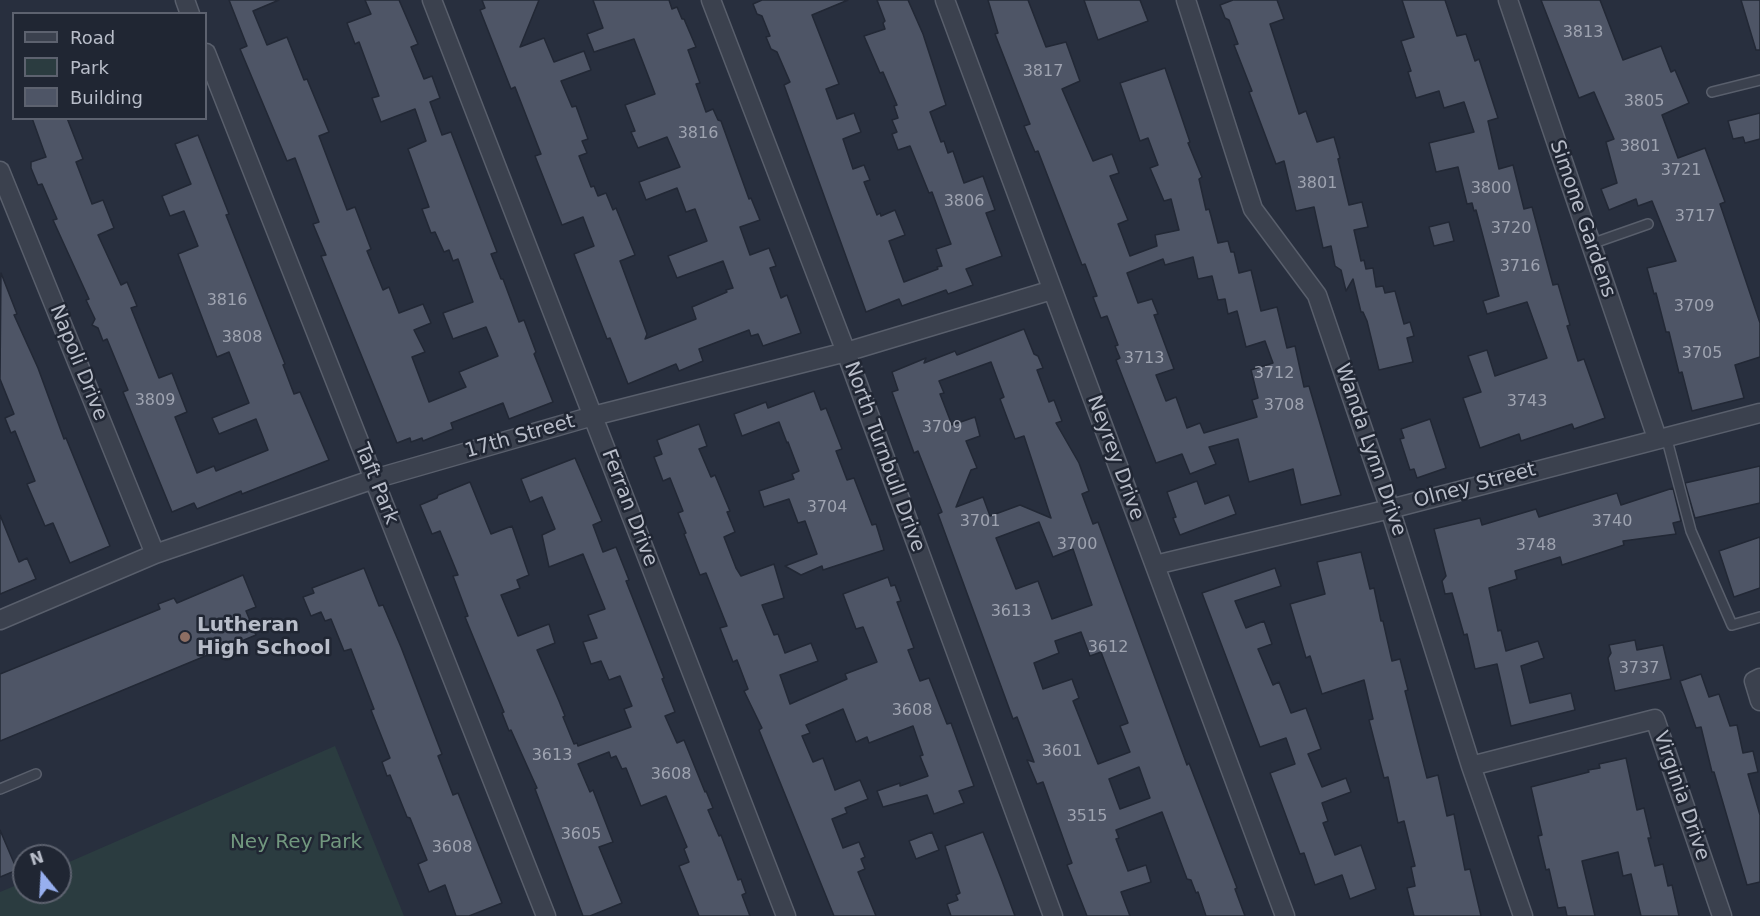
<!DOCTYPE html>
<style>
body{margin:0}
#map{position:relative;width:1760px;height:916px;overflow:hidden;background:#282f3e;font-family:"DejaVu Sans",sans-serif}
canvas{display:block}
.legend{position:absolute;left:12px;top:12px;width:195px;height:108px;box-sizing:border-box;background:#202633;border:2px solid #5d626f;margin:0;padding:8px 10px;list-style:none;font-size:18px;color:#b8bdc9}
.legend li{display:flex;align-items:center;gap:12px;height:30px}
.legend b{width:30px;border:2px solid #5d626f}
.north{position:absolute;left:12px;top:844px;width:60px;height:60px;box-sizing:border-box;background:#202633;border:2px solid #5d626f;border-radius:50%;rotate:342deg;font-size:16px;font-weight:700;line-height:24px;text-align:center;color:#b8bdc9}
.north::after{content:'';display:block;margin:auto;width:21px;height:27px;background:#97afef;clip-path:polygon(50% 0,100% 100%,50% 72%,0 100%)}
</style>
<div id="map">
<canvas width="1760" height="916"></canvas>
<ul class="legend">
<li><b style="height:8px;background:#3b414e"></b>Road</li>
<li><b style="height:16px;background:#2b3c40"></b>Park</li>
<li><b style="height:16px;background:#4e5566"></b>Building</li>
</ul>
<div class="north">N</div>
</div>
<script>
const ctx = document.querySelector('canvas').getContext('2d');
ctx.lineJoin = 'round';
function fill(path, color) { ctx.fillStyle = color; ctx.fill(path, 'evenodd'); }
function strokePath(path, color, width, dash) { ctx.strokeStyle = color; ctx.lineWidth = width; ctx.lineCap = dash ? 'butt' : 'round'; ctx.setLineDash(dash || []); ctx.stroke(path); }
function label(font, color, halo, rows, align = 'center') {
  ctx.font = font + ' "DejaVu Sans",sans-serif'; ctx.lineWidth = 5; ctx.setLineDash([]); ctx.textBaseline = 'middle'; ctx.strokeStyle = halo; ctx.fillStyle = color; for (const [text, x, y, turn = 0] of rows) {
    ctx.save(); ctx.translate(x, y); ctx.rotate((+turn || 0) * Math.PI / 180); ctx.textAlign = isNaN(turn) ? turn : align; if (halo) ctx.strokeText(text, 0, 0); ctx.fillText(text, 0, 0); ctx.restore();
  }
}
const green = new Path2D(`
 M335,746L404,916H0V892L24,882V892H60V866Z`);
const building = new Path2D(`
 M229,0H279L253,11L267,45L287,37L304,80L307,79L329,132L319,136L347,210L355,207L371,249L367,251L383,290L389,287L399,313L423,304L431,323L414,330L425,352L412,357L429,402L466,387L459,372L498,356L486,327L453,339L443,313L473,302L458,259L453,261L449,250L444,252L435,232L431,233L422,209L429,207L408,149L426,141L415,109L381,122L372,98L379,96L359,42L355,44L347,23L371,14L365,0H399L418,44L411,47L424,79L432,76L440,98L430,102L442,135L451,132L497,252L491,254L501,279H503L519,322L524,320L536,352L534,354L553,402L509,419L503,403L451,423L453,429L423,441L422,438L411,442L410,438L397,443L321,256L326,255L313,224L319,222L295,158L287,161L240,49L247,46Z
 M482,0H539L520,47L544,38L554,62L584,51L591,70L561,81L572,107L576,106L588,139L582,141L587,153L579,156L591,187L594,186L598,196L606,193L613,210L616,208L635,255L620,261L647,334L645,339L696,319L692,307L727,292L726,290L733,288L723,261L677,278L668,256L707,241L695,209L686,212L677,188L646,200L639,182L680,167L667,137L638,148L631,132L635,131L625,105L655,94L649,78L634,39L594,52L587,34L603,28L593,0H669L672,9L677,7L682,19H684L696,47L688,50L700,83L696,84L706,112L713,109L718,120L721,121L749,199L751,198L760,220L740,227L750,255L769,248L776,266L770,268L781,298L787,295L801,333L763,346L758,334L751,336L749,330L699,349L703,361L679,371L676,364L628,384L610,338L607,339L574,254L594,246L583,217L562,225L535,156L541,154L515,87L511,89L480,10L485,8Z
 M762,0H848L812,15L839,84L826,89L837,119L854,113L861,132L843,139L853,169L864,165L870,180L864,182L877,215L880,213L881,216L895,210L905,235L889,241L904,282L938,269L937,267L942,266L936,249L951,244L932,192L929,193L910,146L898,150L892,134L897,132L892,120L898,118L894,106L897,105L883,72L880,73L864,36L885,29L883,23L885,21L877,0H908L923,34L946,105L930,112L941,142L944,141L948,153L953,151L964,183L983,176L995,210L986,213L1002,256L966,269L973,285L948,294L946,290L902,306L899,299L866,312L784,85L790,82L777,52L771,49L766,37L770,36L762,16L757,14L753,4Z
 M988,0H1028L1046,47L1066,42L1080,81L1062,89L1093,161L1112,154L1119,173L1110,176L1128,220L1118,224L1130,256L1157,246L1155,235L1179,230L1171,199L1164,201L1150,168L1158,165L1148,138L1140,141L1120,83L1165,68L1190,142L1188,143L1202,177L1199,179L1206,210L1209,209L1211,216L1218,243L1228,241L1231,252H1234L1239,273L1251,270L1261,311L1277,307L1287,348L1295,346L1304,387L1309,386L1341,495L1301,505L1293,469L1249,482L1238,439L1209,447L1216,464L1190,474L1182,454L1156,463L1116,360L1120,358L1115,346L1118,345L1107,316L1101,318L1093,297L1097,296L1085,264L1082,265L1038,151L1035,152L1024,126L1030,124L995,34L998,33ZM1193,257L1198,279L1212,276L1218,300L1225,299L1228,314L1237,311L1246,347L1265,341L1273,363L1251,370L1258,398L1252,400L1257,417L1204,433L1200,423L1187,428L1176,397L1166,401L1156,375L1174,369L1154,315L1158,314L1152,299L1138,303L1127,273L1163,259L1165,265Z
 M1084,0H1140L1148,21L1098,40Z
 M1233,0H1277L1284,19L1270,24L1299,114L1306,111L1317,142L1334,137L1340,158L1338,159L1349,205L1362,202L1368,227L1354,230L1361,261L1364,260L1366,269L1373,268L1376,287L1383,286L1385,293L1395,291L1404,324L1410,322L1414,336L1407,338L1413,362L1379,370L1367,321L1363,312H1361L1353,279L1346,291L1341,270L1335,266L1331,246L1323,248L1314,207L1296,211L1284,161L1276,164L1249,92L1252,91L1234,45L1238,44L1229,20L1225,18L1220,5Z
 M1402,0H1445L1457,36L1466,34L1475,61L1479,59L1498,118L1488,121L1499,169L1513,165L1524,209L1532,207L1553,285L1558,284L1570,325L1567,326L1578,361L1584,359L1605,418L1574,429L1572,424L1521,441L1519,434L1480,448L1463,398L1481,392L1468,356L1487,350L1495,376L1547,358L1527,302L1487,314L1483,301L1499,296L1476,210L1474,211L1472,203L1467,204L1458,167L1436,172L1429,143L1474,132L1464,102L1444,108L1439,91L1416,98L1408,72L1411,71L1401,41L1414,37Z
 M1541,0H1600L1623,60L1661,46L1671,72L1675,70L1689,103L1662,115L1678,158L1705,148L1725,202L1720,204L1760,323V357L1735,365L1744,398L1692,411L1682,372L1679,373L1669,332H1666L1656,293L1654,294L1647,268L1676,261L1652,201L1638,206L1636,199L1609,210L1601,189L1617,183L1606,142L1614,139L1594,92L1579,98Z
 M1741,0H1760V50H1756Z
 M1760,113V139L1745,143L1743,137L1733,139L1728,121Z
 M32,118H67L83,159L76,162L92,204L103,200L114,228L98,235L121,285L127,282L137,306L131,308L159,378L172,373L187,412L175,417L197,473L214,466L216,471L268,450L256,419L219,434L212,418L249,403L229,352L217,357L178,254L198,246L184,211L170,216L162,196L191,184L175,144L198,135L229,214L226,215L285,364L283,365L294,394L300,392L329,460L242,494L241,491L197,509L194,503L172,512L123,392L128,390L107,339L103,341L98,328L92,325L95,319L86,300L89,299L53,220L57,219L42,184L38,185L31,168V162L46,157Z
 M1449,222L1454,241L1434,246L1429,227Z
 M1,273L17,314L14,315L38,368L64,439L66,438L110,546L70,563L53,523L45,526L27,484L35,481L15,431L11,433L5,418L14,414L0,379Z
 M1024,329L1034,354L1038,356L1043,368L1037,370L1049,402L1054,400L1062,421L1056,423L1079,463L1089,491L1082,494L1093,524L1098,522L1187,765L1189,763L1237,888L1235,889L1245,916H1206L1198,892L1196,893L1191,880L1187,879L1162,812L1116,830L1119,838L1116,839L1128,871L1146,865L1151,882L1121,892L1130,916H1087L1067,865L1072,863L1043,782L1037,784L1027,760L1034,762L1017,717L1013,719L938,514L942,512L918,451L914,453L892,392L898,390L892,372L926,358L924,363L955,351L957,355ZM991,362L1004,397L1000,399L1015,439L1024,436L1051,518L1020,505L990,516L983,497L956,507L971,470L977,468L966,441L980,436L975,417L952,425L940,394L944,393L939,381ZM1039,522L1053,557L1073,549L1092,605L1052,619L1038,581L1016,589L996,538ZM1081,632L1090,656L1101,652L1128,723L1120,726L1130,752L1098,764L1073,701L1079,698L1072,679L1043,689L1034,663L1059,653L1055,641ZM1139,767L1150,798L1120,809L1109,779Z
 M814,391L821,410L826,408L842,449L836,451L847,480L854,478L872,525L876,524L884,550L823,570L822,566L801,575L785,566L817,554L805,521L798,523L789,499L764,507L759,491L794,479L792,474L799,471L788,442L787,443L779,422L742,436L734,414L766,402L768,408Z
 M1430,419L1446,468L1417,478L1414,469L1410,470L1400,439L1404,438L1401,429Z
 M699,424L707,446L699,449L711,477L715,475L730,511L727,512L735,532L724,537L736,568L741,576L774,564L784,598L762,605L774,635L778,634L785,653L811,643L818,661L780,675L790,704L847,679L845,674L877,662L863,627L856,629L843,594L888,577L891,586L895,585L901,601L897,602L914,648L908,650L920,681L929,678L947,724L951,723L974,786L959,791L964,803L934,814L927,795L883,807L877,791L900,783V786L928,776L920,756L923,755L913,726L869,743L867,737L856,742L843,709L806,725L810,733L802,736L813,762L823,758L835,790L860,780L868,799L845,808L847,813L832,819L843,848L859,842L865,857L861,859L865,869L858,872L876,916H834L759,730L762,728L744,691L748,689L737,660L733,662L720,628L727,626L706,573L700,575L684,534L686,533L678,513L683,511L670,478L663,481L654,457L662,454L657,440Z
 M575,458L602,521L593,525L603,552L616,547L629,580L626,581L664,678L662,679L675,712L665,716L677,743L684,740L705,792L706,791L713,808L708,810L719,836L721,835L738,880L741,879L746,893L742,895L750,916H699L679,866L689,862L684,849L687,847L666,796L641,806L626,768L622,769L616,756L611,758L609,752L578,764L590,792L593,790L613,842L599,847L622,903L590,916H583L535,789L537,788L511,730L509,731L502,713L504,712L465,617L468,616L453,576L458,575L440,531L432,534L420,505L437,498L438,495L470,482L491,534L512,526L529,575L517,580L520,588L501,595L518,636L549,624L555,643L537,650L559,701L565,716L563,717L574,744L577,743L578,746L631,727L624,709L632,706L620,676L609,680L601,661L591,664L583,642L597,638L588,615L605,609L583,554L549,567L542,535L555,529L542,497L530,502L521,479Z
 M1760,466V503L1695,518L1685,483Z
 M1197,481L1205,504L1229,495L1236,514L1180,535L1173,518L1176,517L1167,492Z
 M1673,488L1681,521L1673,523L1676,534L1623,541L1624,545L1562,565L1560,557L1515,571L1517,579L1489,588L1498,631L1501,630L1506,651L1538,641L1544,658L1521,666L1530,703L1571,693L1575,710L1511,726L1497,664L1475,669L1467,634L1464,635L1452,593L1445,594L1442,581L1446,576L1434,529L1480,518L1482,525L1536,509L1539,517L1617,493L1621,505Z
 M0,515L19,562L27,558L36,579L0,594Z
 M1760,537V588L1734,597L1719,551Z
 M1361,552L1370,589L1374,588L1381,621H1383L1392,661L1400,659L1408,690L1405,691L1427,778L1438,775L1447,816L1454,814L1465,870L1470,869L1481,916H1414L1407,888L1415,886L1411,867L1415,866L1404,821L1398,823L1388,777L1384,778L1369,720L1373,719L1364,680L1322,694L1310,656L1306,658L1290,604L1325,594L1317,562Z
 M364,568L379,606L383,605L401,647L442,754L438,756L453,795L458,793L502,903L469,916H456L445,885L429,892L418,864L427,860L410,818L407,817L390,775L387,776L382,762L390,758L371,710L374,709L351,649L344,651L331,619L325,621L321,612L311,616L303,597L314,593L312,588Z
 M1275,568L1281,586L1235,601L1246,628L1264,621L1272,644L1258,649L1273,685L1279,682L1291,713L1306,708L1321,749L1308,754L1322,787L1346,778L1351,792L1322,803L1328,821L1323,823L1335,855L1361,845L1376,889L1350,899L1342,875L1315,885L1304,853L1300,854L1270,773L1295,764L1286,738L1260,747L1202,593Z
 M243,575L256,607L246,611L256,635L0,741V674L160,609L158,604L174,598L177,603Z
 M1635,640L1637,650L1663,645L1671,679L1615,691L1608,658L1611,653L1609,645Z
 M1701,674L1709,697L1719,694L1730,726L1737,725L1743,753L1753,751L1758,772L1748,774L1760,815V882L1747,885L1714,772H1712L1701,727L1696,728L1680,681Z
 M1626,758L1637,810L1644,808L1651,838H1648L1655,866L1663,864L1668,886L1672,885L1679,916H1641L1631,874L1623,876L1618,852L1582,861L1595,916H1567L1565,907L1558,908L1549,869L1546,870L1538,836L1542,835L1531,787L1589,772L1588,770L1600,768L1599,764Z
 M0,830L17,870L0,877Z
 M932,832L939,850L916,859L909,841Z
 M983,832L1001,878L1015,916H951L947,904L958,900L956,895L960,893L945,846Z`);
const service = new Path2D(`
 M1712,92L1760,80
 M1591,244L1648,224
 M1666,436L1691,531L1732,625L1760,617
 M0,789L36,774`);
const minor = new Path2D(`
 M185,0L190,14
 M432,0L786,916
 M711,0L846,352L1053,916
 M945,0L1285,916
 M1186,0L1253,209L1317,295L1390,509L1471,766L1523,916
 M1508,0L1657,438
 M206,53L546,916
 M0,171L155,554
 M1155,565L1390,509L1760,413
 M0,620L155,554L374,479L593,416L846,352L1052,290
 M1760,678L1754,681L1760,701
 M1471,766L1655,719L1722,916`);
const markers = [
 [185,637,6,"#8d6e63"]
];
const numberNames = [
 ["3813",1583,33],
 ["3817",1043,72],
 ["3805",1644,102],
 ["3816",698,134],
 ["3801",1640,147],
 ["3721",1681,171],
 ["3801",1317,184],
 ["3800",1491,189],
 ["3806",964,202],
 ["3717",1695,217],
 ["3720",1511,229],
 ["3716",1520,267],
 ["3816",227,301],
 ["3709",1694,307],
 ["3808",242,338],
 ["3705",1702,354],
 ["3713",1144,359],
 ["3712",1274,374],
 ["3809",155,401],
 ["3743",1527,402],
 ["3708",1284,406],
 ["3709",942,428],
 ["3704",827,508],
 ["3701",980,522],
 ["3740",1612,522],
 ["3700",1077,545],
 ["3748",1536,546],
 ["3613",1011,612],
 ["3612",1108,648],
 ["3737",1639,669],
 ["3608",912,711],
 ["3601",1062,752],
 ["3613",552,756],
 ["3608",671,775],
 ["3515",1087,817],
 ["3605",581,835],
 ["3608",452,848]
];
const streetNames = [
 ["Simone Gardens",1582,219,71],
 ["Napoli Drive",78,363,68],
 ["17th Street",520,437,-16],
 ["Wanda Lynn Drive",1370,450,71],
 ["North Turnbull Drive",884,457,70],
 ["Neyrey Drive",1115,458,70],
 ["Taft Park",376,484,68],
 ["Olney Street",1475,486,-15],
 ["Ferran Drive",629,508,69],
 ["Virginia Drive",1681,796,71]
];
const poiNames = [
 ["Lutheran",197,626],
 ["High School",197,649]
];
const parkNames = [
 ["Ney Rey Park",296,843]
];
fill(green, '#2b3c40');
fill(building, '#4e5566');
strokePath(building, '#222835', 1.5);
strokePath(service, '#595f6c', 12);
strokePath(minor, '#595f6c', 21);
strokePath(service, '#3b414e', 9);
strokePath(minor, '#3b414e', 18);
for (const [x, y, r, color] of markers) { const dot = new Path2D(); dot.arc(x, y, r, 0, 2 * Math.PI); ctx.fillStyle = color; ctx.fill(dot); strokePath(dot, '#202633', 2); }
label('16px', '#9ea3b0', null, numberNames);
label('20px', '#b8bdc9', '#202633', streetNames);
label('bold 20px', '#b8bdc9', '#202633', poiNames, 'left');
label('20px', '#71977e', '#202633', parkNames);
</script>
